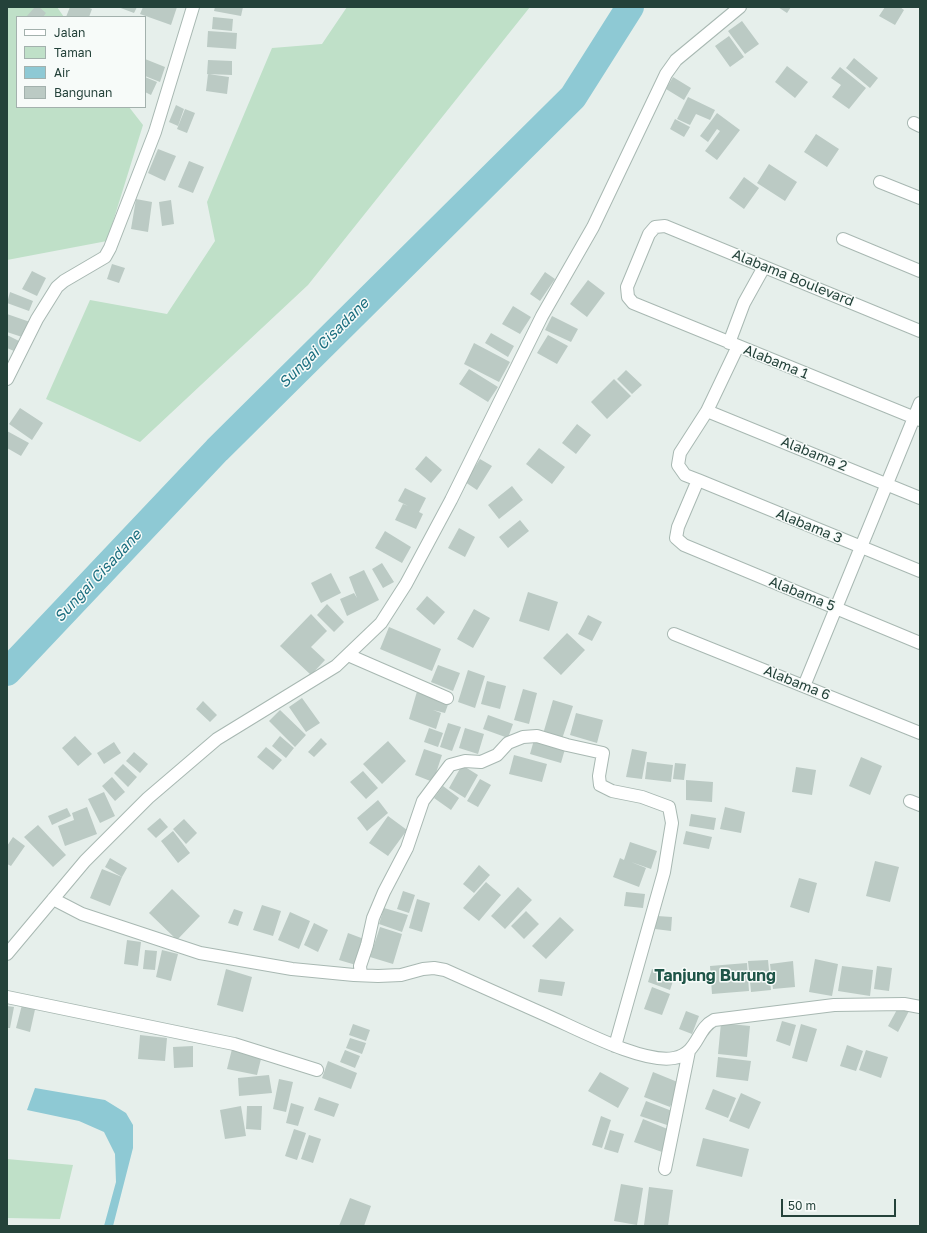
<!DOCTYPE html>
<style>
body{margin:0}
#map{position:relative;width:927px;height:1233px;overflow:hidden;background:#e6efeb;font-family:"Golos Text",sans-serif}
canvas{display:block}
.frame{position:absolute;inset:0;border:8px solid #24423a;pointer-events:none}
.legend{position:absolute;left:16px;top:16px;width:130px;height:92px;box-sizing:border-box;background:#f7fbf9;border:1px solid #a3b1ad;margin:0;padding:5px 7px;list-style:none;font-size:12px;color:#24423a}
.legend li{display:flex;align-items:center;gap:8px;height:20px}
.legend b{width:20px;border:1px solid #a3b1ad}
.scale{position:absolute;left:781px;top:1199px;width:115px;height:18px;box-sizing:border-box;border:2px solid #24423a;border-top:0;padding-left:5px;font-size:12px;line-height:14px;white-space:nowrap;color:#24423a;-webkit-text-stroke:3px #f7fbf9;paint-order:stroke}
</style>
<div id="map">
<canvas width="927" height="1233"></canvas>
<div class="frame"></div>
<ul class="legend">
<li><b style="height:5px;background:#fff"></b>Jalan</li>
<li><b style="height:11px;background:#bfe0c8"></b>Taman</li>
<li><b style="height:11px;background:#8ec9d4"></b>Air</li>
<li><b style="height:11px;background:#bbcac4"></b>Bangunan</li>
</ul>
<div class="scale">50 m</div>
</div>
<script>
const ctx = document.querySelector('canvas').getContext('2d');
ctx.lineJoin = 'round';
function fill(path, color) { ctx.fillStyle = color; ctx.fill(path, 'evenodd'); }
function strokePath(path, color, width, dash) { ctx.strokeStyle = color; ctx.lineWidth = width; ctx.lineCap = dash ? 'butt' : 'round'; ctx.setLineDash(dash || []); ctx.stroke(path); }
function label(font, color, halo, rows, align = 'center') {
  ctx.font = font + ' "Golos Text",sans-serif'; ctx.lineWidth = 3; ctx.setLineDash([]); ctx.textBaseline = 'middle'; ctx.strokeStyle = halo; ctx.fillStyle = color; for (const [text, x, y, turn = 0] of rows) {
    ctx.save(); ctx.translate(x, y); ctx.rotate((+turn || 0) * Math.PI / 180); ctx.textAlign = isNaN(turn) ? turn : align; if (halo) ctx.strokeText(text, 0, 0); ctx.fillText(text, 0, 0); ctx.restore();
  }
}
const green = new Path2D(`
 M7,7H57L64,17H17V107H129L143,125L107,241L7,260Z
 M347,7H530L308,285L140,442L46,399L90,300L167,314L215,241L207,202L272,48L322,44Z
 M7,1159L73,1165L60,1219L7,1218Z`);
const water = new Path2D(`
 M35,1088L105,1100L126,1113L133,1125V1148L113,1226H104L116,1182L115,1154L104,1132L79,1121L27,1110Z`);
const river = new Path2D(`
 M7,672L217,450L573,97L630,7`);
const building = new Path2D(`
 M35,7H39L46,13L43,17H26Z
 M70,7H87L92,9L89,17H66Z
 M118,7H137L134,13Z
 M143,7H177L171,25L140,14Z
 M215,7H243L241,16L214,11Z
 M778,7H791L787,13Z
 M885,7H900L904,10L895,25L879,16Z
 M213,17L233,19L232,31L212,29Z
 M742,21L759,44L745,54L728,31Z
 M208,31L237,33L236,49L207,47Z
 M729,36L744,57L730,67L715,46Z
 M854,58L878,78L870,88L846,68Z
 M145,59L165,67L160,82L145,76Z
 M208,60L232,61V75L207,74Z
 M787,66L808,82L795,98L775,82Z
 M840,67L866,88L849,109L832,97L841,85L831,78Z
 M208,74L229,77L227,94L206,91Z
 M145,77L157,82L151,95L145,92Z
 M673,77L691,88L684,100L666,89Z
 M688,97L715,110L710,120L696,114L690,125L677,119Z
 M176,105L184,109L178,126L169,122Z
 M185,109L195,113L187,133L177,129Z
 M717,113L740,130L717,160L705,151L720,131L717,129L708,142L700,136Z
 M675,119L690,127L684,137L670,129Z
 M816,134L839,149L827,167L804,152Z
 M158,149L176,156L165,181L148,173Z
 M189,161L204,167L193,193L178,187Z
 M769,164L797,182L785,201L757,183Z
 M744,177L759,188L744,209L729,198Z
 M136,199L152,202L148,232L131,229Z
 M171,200L174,224L162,226L159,202Z
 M112,264L125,268L119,283L107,279Z
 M32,271L46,278L37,296L22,289Z
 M545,272L555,279L540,301L530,294Z
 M588,280L605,293L587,317L570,304Z
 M10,292L33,301L29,311L7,303Z
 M513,306L531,317L520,334L502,324Z
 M7,314L30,322L25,338L7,332Z
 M552,316L578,329L571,342L545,330Z
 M491,333L514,346L508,357L485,343Z
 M7,335L19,341L14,351L7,348Z
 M548,335L568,346L557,364L537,353Z
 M474,343L510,362L499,382L464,364Z
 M469,369L498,387L488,402L459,384Z
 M626,370L642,385L632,394L617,379Z
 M614,379L631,396L607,419L591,402Z
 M20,408L43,423L32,440L9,424Z
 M577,424L591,435L576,454L562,443Z
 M7,431L29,443L21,456L7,448Z
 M539,448L565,467L552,484L526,464Z
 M426,456L442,470L431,483L415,469Z
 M480,459L492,466L477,490L465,482Z
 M512,486L523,500L499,519L488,505Z
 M405,488L426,498L419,512L423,514L416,529L395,520L403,504L408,506L398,501Z
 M520,520L529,531L508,548L499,537Z
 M459,528L475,537L465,557L448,548Z
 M385,531L411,547L402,563L375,548Z
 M382,563L394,582L383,588L372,569Z
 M364,570L379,600L347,616L340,599L354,593L357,598L349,577Z
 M331,573L341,593L321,603L311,583Z
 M528,592L558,602L549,631L519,621Z
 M427,596L445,612L434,625L416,609Z
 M327,604L344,622L334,632L317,615Z
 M474,609L490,618L473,648L457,639Z
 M311,614L327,631L311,647L325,660L311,675L280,646Z
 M588,615L602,622L592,641L578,634Z
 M389,627L441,649L432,671L380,649Z
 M567,633L585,650L561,675L543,658Z
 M438,665L460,673L453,691L431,682Z
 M468,670L485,676L475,708L458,702Z
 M487,681L506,686L500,709L481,704Z
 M418,688L450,699L445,713L433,710L441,713L436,729L409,719Z
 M523,689L537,693L529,724L514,720Z
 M302,698L320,723L306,732L289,707Z
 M553,700L573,706L562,739L543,734Z
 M203,701L217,715L210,722L196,709Z
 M280,710L306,735L295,747L269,721Z
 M576,713L603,720L597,743L570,735Z
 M488,715L513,724L508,738L483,729Z
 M448,723L461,727L452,751L440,747Z
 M429,728L443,733L438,747L424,742Z
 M465,728L484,734L478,754L459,748Z
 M75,736L92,754L78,766L62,748Z
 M280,736L294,748L286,758L272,746Z
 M321,738L327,744L314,757L308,752Z
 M534,740L565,749L561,763L530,754Z
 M388,741L406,761L382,784L363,764Z
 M114,742L121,753L104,764L97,753Z
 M266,747L282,760L273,770L257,757Z
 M424,749L442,755L433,782L415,775Z
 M632,749L647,752L642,779L626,777Z
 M134,752L148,764L140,773L126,761Z
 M514,755L547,764L542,782L509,774Z
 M861,757L882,766L870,795L849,786Z
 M647,762L673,765L671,782L645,779Z
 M675,763L686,764L684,780L673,779Z
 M123,764L137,777L128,787L114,773Z
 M462,765L478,775L465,798L449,788Z
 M796,767L816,770L812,795L792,792Z
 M363,771L378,788L366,799L350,782Z
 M112,777L125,792L115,801L102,786Z
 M480,779L491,785L478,807L467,801Z
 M686,780L713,782L712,802L686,800Z
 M443,786L459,798L451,810L434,798Z
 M104,792L115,816L100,823L88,799Z
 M378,800L388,813L367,831L357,818Z
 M87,807L97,834L65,846L58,826L74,820L72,813Z
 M725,807L745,812L741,833L720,829Z
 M67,808L71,816L52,825L48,816Z
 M691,814L716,818L714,830L689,826Z
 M388,816L407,830L388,856L369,843Z
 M160,818L168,827L156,838L147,829Z
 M184,819L197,833L186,844L173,829Z
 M38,825L66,855L53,867L24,837Z
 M173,831L190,853L178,863L161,841Z
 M686,831L712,837L709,849L683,844Z
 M13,837L25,846L11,866L7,864V846Z
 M630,842L657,851L651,869L631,862L646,868L639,887L613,877L620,858L624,860Z
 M110,858L127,868L122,877L105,867Z
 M875,861L899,867L890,902L866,896Z
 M479,865L490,875L474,893L463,884Z
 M102,869L122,877L110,906L90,898Z
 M799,878L817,883L809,913L790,907Z
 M486,882L501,895L479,921L463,908Z
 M518,887L532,900L505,929L491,916Z
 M172,889L200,916L177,940L149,913Z
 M403,891L415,895L409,913L397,909Z
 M626,892L645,894L643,908L624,906Z
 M417,899L430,903L422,932L409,928Z
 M262,905L281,911L273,936L253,930Z
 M384,908L408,915L402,932L379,924Z
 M234,909L243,912L238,926L228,923Z
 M526,911L539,924L524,939L511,926Z
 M290,912L310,921L299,949L278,940Z
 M657,916L672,917L671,931L655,929Z
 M560,917L574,930L546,959L532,946Z
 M314,923L328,930L318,952L304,945Z
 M380,927L402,934L393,964L370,957Z
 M348,933L364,939L356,965L339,960Z
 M127,940L141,942L138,966L124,964Z
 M145,950L157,951L155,970L143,969Z
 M162,950L178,954L171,981L156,977Z
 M815,959L838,964L832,996L809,992Z
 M768,960L771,990L751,992L748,961Z
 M793,961L795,987L773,989L770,964Z
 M747,963L749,991L712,994L710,966Z
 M842,966L873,970L870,996L838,991Z
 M877,966L892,968L889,991L874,989Z
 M226,969L252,977L243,1012L217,1005Z
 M652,969L674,978L670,990L648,982Z
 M540,979L565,982L562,996L538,992Z
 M652,987L670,994L662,1015L644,1009Z
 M23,1001L36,1005L30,1032L16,1028Z
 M7,1006L14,1007L10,1028H7Z
 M899,1006L909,1011L898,1032L888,1026Z
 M686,1011L699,1016L692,1034L679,1029Z
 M782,1021L796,1025L790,1046L776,1041Z
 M721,1023L750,1026L747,1057L718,1054Z
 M353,1024L370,1030L366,1041L349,1035Z
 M801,1024L817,1029L807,1062L792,1058Z
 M140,1035L167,1038L165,1061L138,1059Z
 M350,1038L366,1043L362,1054L346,1048Z
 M847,1045L863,1051L856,1071L840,1066Z
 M193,1046V1067L174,1068L173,1047Z
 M232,1049L262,1055L257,1075L227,1069Z
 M345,1050L360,1056L355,1068L340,1062Z
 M866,1050L888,1057L881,1078L859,1070Z
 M718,1057L751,1061L748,1081L716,1077Z
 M328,1061L357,1073L351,1089L322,1078Z
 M600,1072L629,1088L618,1108L588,1091Z
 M653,1072L680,1083L670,1107L644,1097Z
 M269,1075L272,1093L239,1096L238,1078Z
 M279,1079L293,1082L286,1112L273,1109Z
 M713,1089L736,1098L728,1118L705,1109Z
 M741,1093L761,1102L749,1129L729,1121Z
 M319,1097L339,1104L334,1117L314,1110Z
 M646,1101L672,1111L667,1125L640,1116Z
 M291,1103L304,1107L298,1126L286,1123Z
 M241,1106L246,1136L225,1139L220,1110Z
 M247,1106H262L261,1130L246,1129Z
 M601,1116L611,1120L602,1148L592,1145Z
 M643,1119L670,1130L662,1152L634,1142Z
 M294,1129L306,1133L297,1160L285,1156Z
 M610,1130L624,1134L618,1153L604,1149Z
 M309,1135L321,1139L313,1163L301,1159Z
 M703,1138L749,1149L742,1177L696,1166Z
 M621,1184L643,1188L637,1225L614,1221Z
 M649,1187L673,1190L668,1226L644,1225Z
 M350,1198L371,1206L364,1226H339Z`);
const street = new Path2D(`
 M914,123L920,126
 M880,182L920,198
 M843,239L920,271
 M920,331L665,226L655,227L649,234L627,287L628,297L633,303L920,420
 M729,343L744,303L764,267
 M738,346L707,411L680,453L678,465L685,475L698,480L678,527L676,538L684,545L920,643
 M7,379L37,319L57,287L64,281L105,257L110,248L155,132L193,7
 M707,411L920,498
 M698,480L920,571
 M674,634L920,733
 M348,655L447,698
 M804,686L920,403
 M910,801L920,805
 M53,899L82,914L200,953L292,969L354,975L378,976L401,975L423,969L434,968L445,970C479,985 514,1001 548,1016C578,1029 643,1064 674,1058C699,1053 696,1029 714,1020L834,1005L904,1004L920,1007
 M7,954L85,861L148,798L217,739L336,666L381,623L406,584L451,500L542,316L593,227L666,74L676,60L740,7
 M361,975L360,966L367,945L373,918L384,892L407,848L423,801L450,765L465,761L481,762L497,755L508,743L523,737L537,736L567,745L603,753L599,776L600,785L612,791L642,797L669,807L672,823L664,872L615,1046
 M7,997L234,1044L317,1070
 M665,1169L689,1051`);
const streetNames = [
 ["Alabama Boulevard",793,278,22],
 ["Alabama 1",776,362,22],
 ["Alabama 2",814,454,22],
 ["Alabama 3",809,526,22],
 ["Alabama 5",802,594,22],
 ["Alabama 6",797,683,22]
];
const waterNames = [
 ["Sungai Cisadane",324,343,-45],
 ["Sungai Cisadane",98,576,-47]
];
const quarterNames = [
 ["Tanjung Burung",715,976]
];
fill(green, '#bfe0c8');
fill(water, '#8ec9d4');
strokePath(river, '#8ec9d4', 28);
fill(building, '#bbcac4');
strokePath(street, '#a8b8b2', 14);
strokePath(street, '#fff', 12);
label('14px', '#24423a', '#f7fbf9', streetNames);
label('italic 15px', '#1c6f80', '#f7fbf9', waterNames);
label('bold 16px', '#1f5548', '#f7fbf9', quarterNames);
</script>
